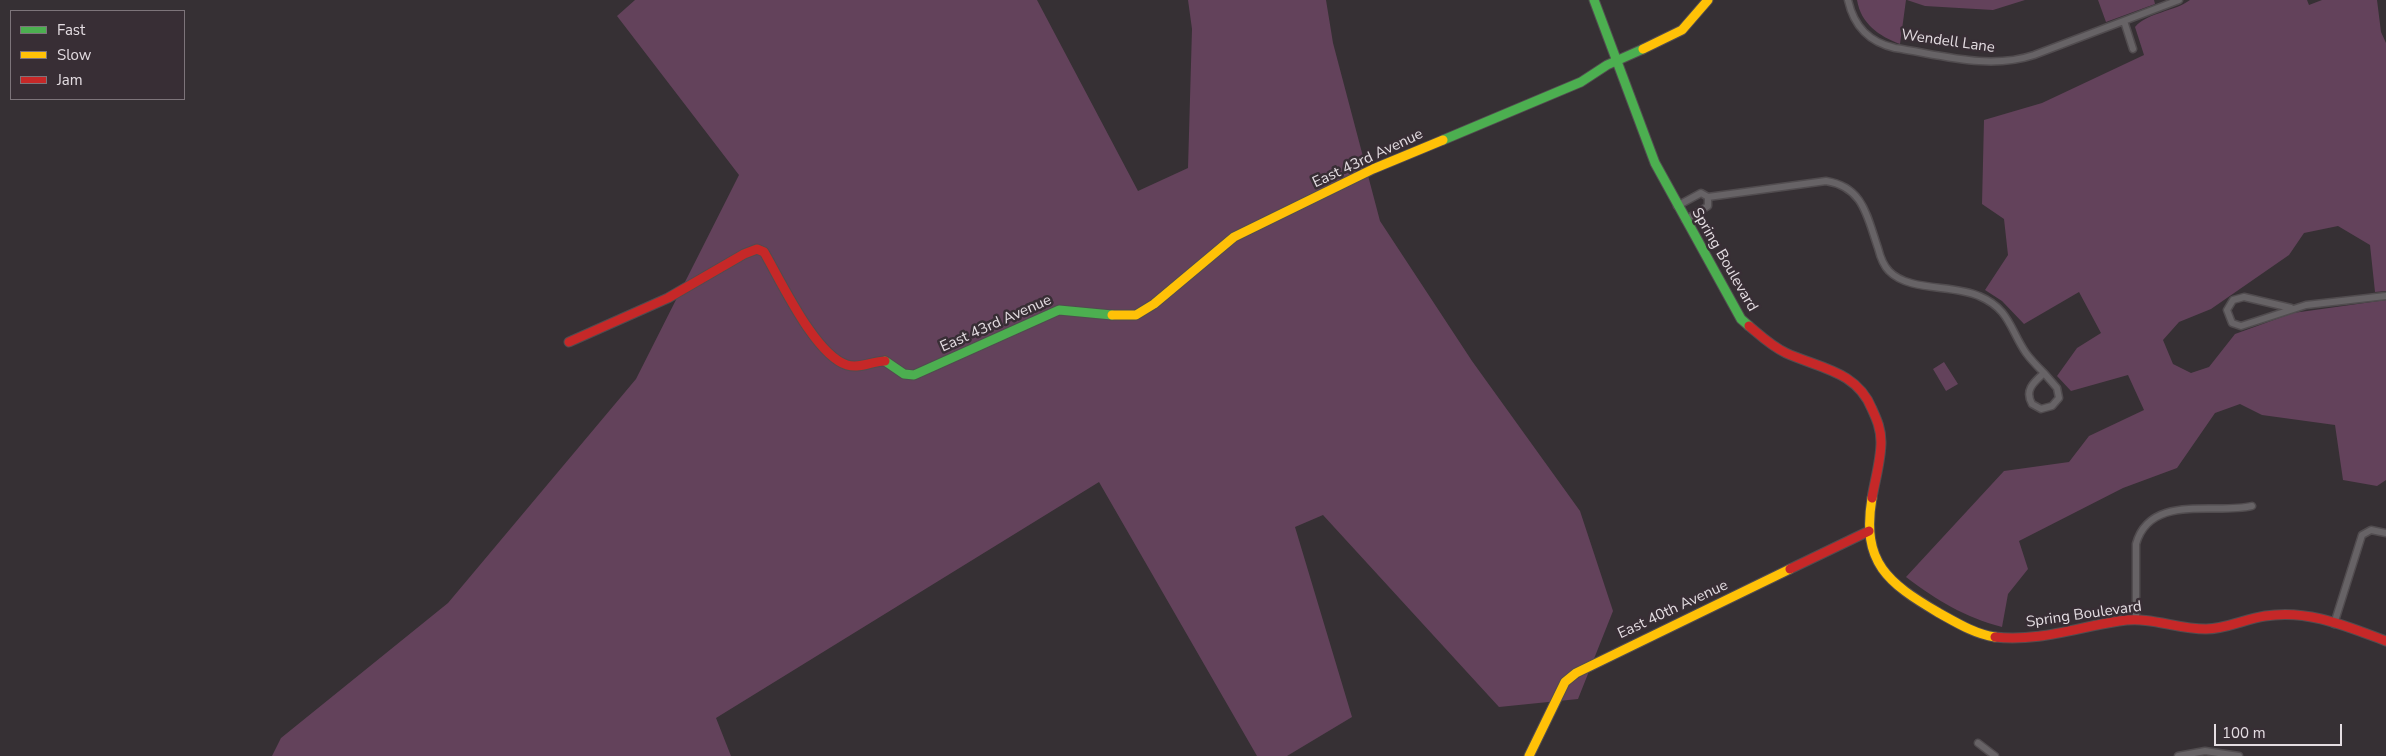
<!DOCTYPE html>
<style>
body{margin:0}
#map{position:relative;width:2386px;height:756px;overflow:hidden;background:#363034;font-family:"Nunito Sans",sans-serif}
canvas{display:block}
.legend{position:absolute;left:10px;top:10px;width:175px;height:90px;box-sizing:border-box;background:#382e35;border:1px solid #7d747a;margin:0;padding:6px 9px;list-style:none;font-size:15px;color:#e4dde2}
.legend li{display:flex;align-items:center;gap:10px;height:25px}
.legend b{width:25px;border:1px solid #7d747a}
.scale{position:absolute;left:2214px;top:724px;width:128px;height:22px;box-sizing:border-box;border:2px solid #e4dde2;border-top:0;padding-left:6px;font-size:15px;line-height:18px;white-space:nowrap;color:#e4dde2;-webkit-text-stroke:4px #382e35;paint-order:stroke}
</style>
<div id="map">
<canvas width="2386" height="756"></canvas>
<ul class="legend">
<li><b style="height:6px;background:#4caf50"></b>Fast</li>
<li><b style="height:6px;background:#ffc107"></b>Slow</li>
<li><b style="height:6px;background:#c62828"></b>Jam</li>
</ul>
<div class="scale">100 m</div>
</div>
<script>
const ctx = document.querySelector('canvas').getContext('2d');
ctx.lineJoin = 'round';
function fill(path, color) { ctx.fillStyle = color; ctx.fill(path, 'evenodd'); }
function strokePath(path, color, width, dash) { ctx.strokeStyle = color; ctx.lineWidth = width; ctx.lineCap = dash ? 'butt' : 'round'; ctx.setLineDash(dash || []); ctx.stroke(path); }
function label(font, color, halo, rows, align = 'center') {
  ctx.font = font + ' "Nunito Sans",sans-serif'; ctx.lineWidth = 5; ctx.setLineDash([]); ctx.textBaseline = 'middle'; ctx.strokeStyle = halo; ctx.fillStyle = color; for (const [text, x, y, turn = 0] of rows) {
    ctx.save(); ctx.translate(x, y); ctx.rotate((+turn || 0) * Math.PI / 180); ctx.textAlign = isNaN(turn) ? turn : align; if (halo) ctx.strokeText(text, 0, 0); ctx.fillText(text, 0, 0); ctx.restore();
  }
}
const green = new Path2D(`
 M635,0H1037L1138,191L1188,168L1192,29L1188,0H1326L1333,43L1380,221L1472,361L1580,511L1613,611L1578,699L1499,707L1323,515L1295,527L1352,717L1287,756H1257L1099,482L716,718L731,756H272L281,738L448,603L636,379L739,175L617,16Z
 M1857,0H1906L1900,44C1879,36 1861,24 1857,0Z
 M1907,0H2025L1993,10L1925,6Z
 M2098,0H2154L2155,4L2106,22Z
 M2190,0H2307L2309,5L2322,0H2377L2381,32L2386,43V291L2375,292L2370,245L2338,226L2304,233L2289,255L2211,309L2179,322L2163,340L2173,364L2191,373L2209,367L2235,334L2293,313L2386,300V480L2377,486L2343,480L2335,425L2262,415L2240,404L2215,413L2177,468L2123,488L2019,541L2028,569L2008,594L2002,627C1964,617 1938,601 1906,577L2004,471L2069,462L2089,436L2144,410L2128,375L2071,391L2057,376L2077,348L2101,333L2079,292L2024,324L2002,301L1985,290L2008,255L2004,219L1982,204L1984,120L2042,103L2144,55L2135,27C2148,12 2174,12 2190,0Z
 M1944,362L1958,384L1946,391L1933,369Z`);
const street = new Path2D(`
 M1848,0C1854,27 1869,42 1895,48C1941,55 1989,70 2034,55L2179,0
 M2124,21L2133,49
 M1708,197L1826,181C1864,187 1867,217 1878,248C1880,256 1883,265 1889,271C1909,292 1953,284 1979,296C2010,309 2010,330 2026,353C2031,360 2038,367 2044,373C2034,382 2024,390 2032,404L2041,409L2052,406L2059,398L2057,388L2044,373
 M1677,206L1701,193L1708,197V206L1685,220
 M2291,308L2244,297L2233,300L2227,310L2232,323L2241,326L2306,305L2386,296
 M2136,619V544C2150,493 2215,515 2252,506
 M2334,624L2362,535L2371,530L2386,533
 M1978,743L1995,756
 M2178,756L2205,751L2239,756`);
const fast = new Path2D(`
 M1594,0L1655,163L1741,319L1749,326
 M1443,140L1581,82L1607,65L1643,49
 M885,361L904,374L914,375L1059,310L1112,315`);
const slow = new Path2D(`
 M1643,49L1682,30L1708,0
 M1112,315H1136L1154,304L1234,237L1373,169L1443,140
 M1872,498C1861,563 1888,583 1939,613C1957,623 1975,634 1995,637
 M1529,756L1565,682L1576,673L1790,569`);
const jam = new Path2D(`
 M1749,326C1761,336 1771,346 1786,353C1819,368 1857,371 1872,409C1877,420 1881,429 1881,442C1881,460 1875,480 1872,498
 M569,342L668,298L744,254L757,249L764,252C781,281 815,355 847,365C860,369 873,361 885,361
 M1790,569L1869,531
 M1995,637C2038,642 2078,627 2119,621C2153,616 2174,629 2206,629C2226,629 2245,619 2265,616C2308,609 2346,626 2386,641`);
const streetNames = [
 ["Wendell Lane",1948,42,8],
 ["East 43rd Avenue",1368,159,-25],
 ["Spring Boulevard",1724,260,60],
 ["East 43rd Avenue",996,324,-24],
 ["East 40th Avenue",1673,610,-25],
 ["Spring Boulevard",2084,615,-8]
];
fill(green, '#63425b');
strokePath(street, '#514c4f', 9);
strokePath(fast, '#514c4f', 11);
strokePath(slow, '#514c4f', 11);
strokePath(jam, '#514c4f', 11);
strokePath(street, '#676366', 6);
strokePath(fast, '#4caf50', 9);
strokePath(slow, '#ffc107', 9);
strokePath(jam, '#c62828', 9);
label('15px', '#e4dde2', '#382e35', streetNames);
</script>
